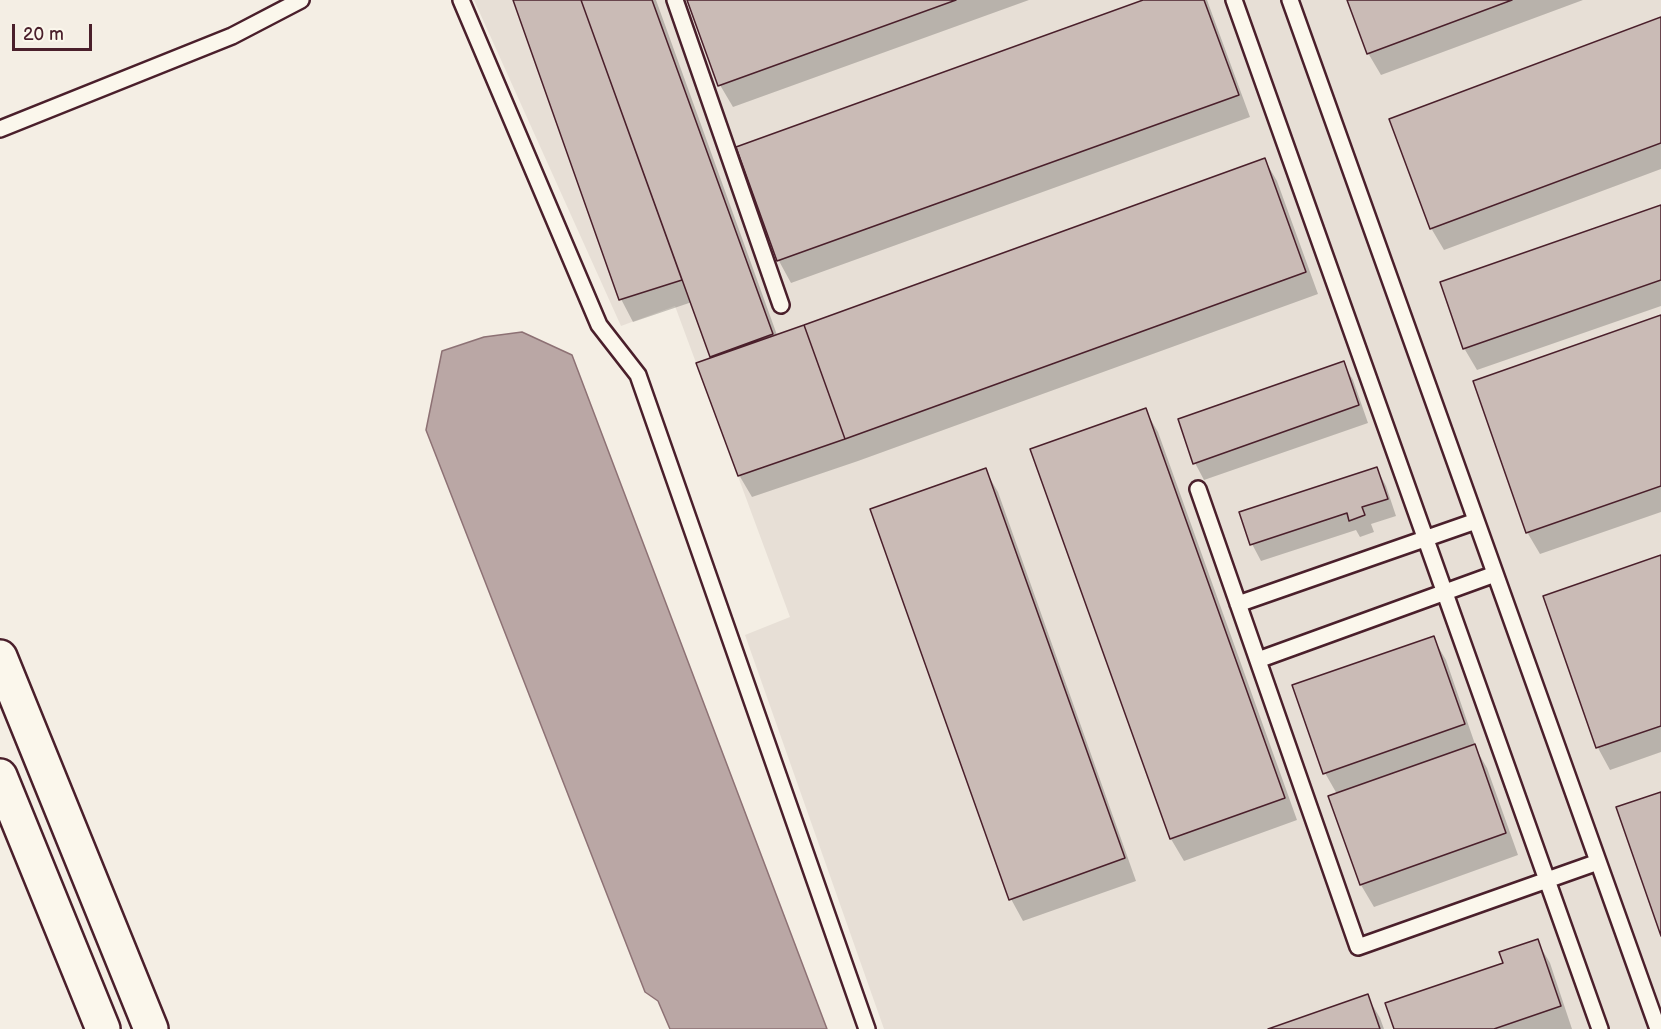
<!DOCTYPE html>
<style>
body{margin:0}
#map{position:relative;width:1661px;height:1029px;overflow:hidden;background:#f4eee4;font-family:"Balsamiq Sans",sans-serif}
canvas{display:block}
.scale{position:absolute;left:12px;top:24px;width:80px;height:27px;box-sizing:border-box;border:3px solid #4a1f2b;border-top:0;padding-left:8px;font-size:18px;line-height:21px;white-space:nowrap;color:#4a1f2b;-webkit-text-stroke:4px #fbf7ec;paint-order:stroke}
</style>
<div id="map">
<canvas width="1661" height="1029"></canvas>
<div class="scale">20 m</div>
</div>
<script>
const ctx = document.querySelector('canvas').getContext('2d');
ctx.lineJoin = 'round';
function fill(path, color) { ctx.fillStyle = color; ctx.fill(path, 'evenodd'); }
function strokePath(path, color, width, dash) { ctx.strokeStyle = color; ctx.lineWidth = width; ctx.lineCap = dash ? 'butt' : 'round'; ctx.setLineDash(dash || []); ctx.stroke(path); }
const built = new Path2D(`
 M474,0H1661V1029H884L745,635L790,617L675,306L621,326Z`);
const water = new Path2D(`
 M522,332L572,355L827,1029H670L658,1001L645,992L426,430L442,351L484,337Z`);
const shadow = new Path2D(`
 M515,0H656L777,335L1264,159L1277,181L1318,294L858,461L752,497L739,475L712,358L692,302L633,322L621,299Z
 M689,0H1029L733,107L720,85Z
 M1148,0H1207L1250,117L791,283L779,261L738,148Z
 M1348,0H1583L1381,75L1368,53Z
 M1661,19V169L1444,250L1431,228Z
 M1661,207V306L1477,370L1464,348Z
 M1661,317V512L1540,554L1527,532Z
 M1343,363L1353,380L1368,423L1204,480L1195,463Z
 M1145,410L1158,432L1297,820L1184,861L1171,839L1032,450Z
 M1377,469L1386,486L1396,516L1371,524L1374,532L1360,537L1356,530L1261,561L1252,544Z
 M985,470L998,492L1136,881L1023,921L1011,899Z
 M1661,557V752L1610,770L1598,748L1545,597Z
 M1433,638L1446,660L1476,747H1475L1487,768L1518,855L1374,907L1361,885L1337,794L1325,773Z
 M1537,941L1550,963L1572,1029H1396L1505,964Z
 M1367,996L1380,1018L1384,1029H1273Z`);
const building = new Path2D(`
 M513,0H581L682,280L619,300Z
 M581,0H652L773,334L710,357Z
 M687,0H956L718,86Z
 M1143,0H1204L1239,95L777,261L736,147Z
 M1347,0H1512L1367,54Z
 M1661,17V143L1430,229L1389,119Z
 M1265,158L1306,272L845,439L804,325Z
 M1661,205V280L1463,349L1440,282Z
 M1661,315V486L1526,533L1473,381Z
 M804,325L845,439L738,476L696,363Z
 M1344,361L1359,405L1193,464L1178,419Z
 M1146,408L1285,798L1170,839L1030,449Z
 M1377,467L1388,499L1362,507L1365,515L1349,521L1347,513L1250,545L1239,512Z
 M986,468L1125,858L1009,900L870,509Z
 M1661,555V726L1596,748L1543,596Z
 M1434,636L1465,724L1323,774L1292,685Z
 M1475,744L1506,833L1360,885L1328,796Z
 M1661,792V936L1616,807Z
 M1538,939L1561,1006L1494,1029H1394L1385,1003L1503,963L1499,952Z
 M1368,994L1380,1029H1268Z`);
const lane = new Path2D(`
 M461,0L599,325L638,375L867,1029
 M675,0L781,305
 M1234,0L1600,1029
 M1290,0L1658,1029
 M0,129L232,36L301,0
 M1198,489L1358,947L1598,862
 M1238,604L1476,521
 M1258,660L1495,574`);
const highway = new Path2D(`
 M0,657L151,1029
 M0,776L103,1029`);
fill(built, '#e7dfd6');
fill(water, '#baa7a5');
strokePath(water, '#8d7174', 1.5);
fill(shadow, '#0003');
fill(building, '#cabbb6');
strokePath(building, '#4a1f2b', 1.5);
strokePath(lane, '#4a1f2b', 20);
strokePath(highway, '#4a1f2b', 38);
strokePath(lane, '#fbf7ec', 15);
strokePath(highway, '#fbf7ec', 33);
</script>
